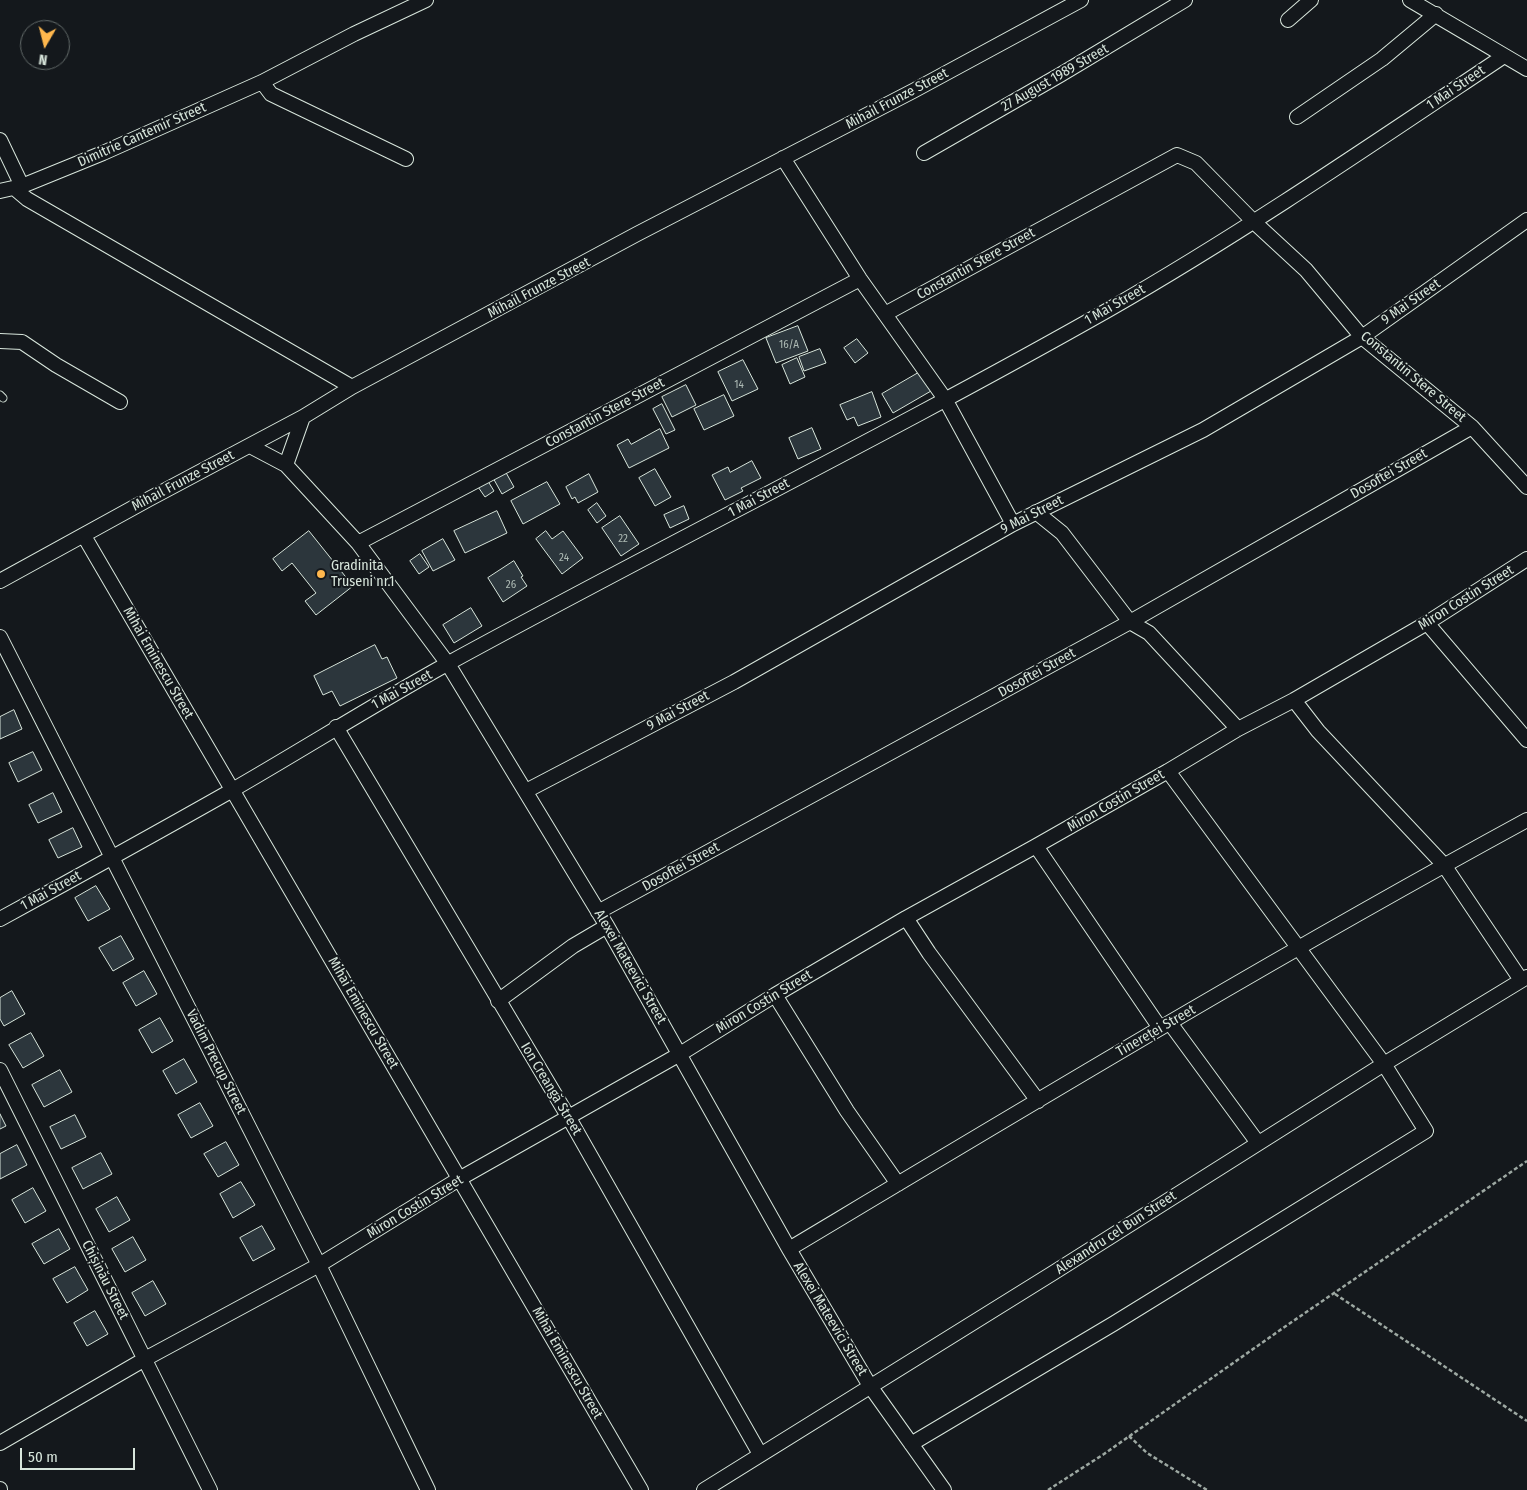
<!DOCTYPE html>
<meta charset="utf-8">
<style>
body{margin:0}
#map{position:relative;width:1527px;height:1490px;overflow:hidden;background:#14181c;font-family:"Fira Sans Condensed",sans-serif}
canvas{display:block}
.north{position:absolute;left:20px;top:20px;width:50px;height:50px;box-sizing:border-box;background:#14181c;border:1px solid #626a69;border-radius:50%;rotate:188deg;font-size:14px;font-weight:700;line-height:20px;text-align:center;color:#d8e6dc}
.north::after{content:'';display:block;margin:auto;width:18px;height:22px;background:#ffb74d;clip-path:polygon(50% 0,100% 100%,50% 72%,0 100%)}
.scale{position:absolute;left:20px;top:1448px;width:115px;height:22px;box-sizing:border-box;border:2px solid #d8e6dc;border-top:0;padding-left:6px;font-size:15px;line-height:18px;white-space:nowrap;color:#d8e6dc;-webkit-text-stroke:4px #14181c;paint-order:stroke}
</style>
<div id="map">
<canvas width="1527" height="1490"></canvas>
<div class="north">N</div>
<div class="scale">50 m</div>
</div>
<script>
const ctx = document.querySelector('canvas').getContext('2d');
ctx.lineJoin = 'round';
function fill(path, color) { ctx.fillStyle = color; ctx.fill(path, 'evenodd'); }
function strokePath(path, color, width, dash) { ctx.strokeStyle = color; ctx.lineWidth = width; ctx.lineCap = dash ? 'butt' : 'round'; ctx.setLineDash(dash || []); ctx.stroke(path); }
function label(font, color, halo, rows, align = 'center') {
  ctx.font = font + ' "Fira Sans Condensed",sans-serif'; ctx.lineWidth = 4; ctx.setLineDash([]); ctx.textBaseline = 'middle'; ctx.strokeStyle = halo; ctx.fillStyle = color; for (const [text, x, y, turn = 0] of rows) {
    ctx.save(); ctx.translate(x, y); ctx.rotate((+turn || 0) * Math.PI / 180); ctx.textAlign = isNaN(turn) ? turn : align; if (halo) ctx.strokeText(text, 0, 0); ctx.fillText(text, 0, 0); ctx.restore();
  }
}
const building = new Path2D(`
 M798,326L808,351L776,363L766,338Z
 M857,339L868,353L855,363L844,348Z
 M820,349L826,363L804,371L799,357Z
 M797,358L805,377L790,384L782,365Z
 M743,360L758,389L732,401L718,372Z
 M920,372L931,391L893,413L882,394Z
 M686,385L696,405L672,417L662,397Z
 M872,392L881,417L858,426L854,417L847,420L840,405Z
 M724,395L734,416L704,430L694,409Z
 M662,404L675,430L666,434L653,409Z
 M812,428L821,449L798,459L789,438Z
 M660,429L669,448L629,468L617,445L628,439L631,444Z
 M752,461L761,478L741,488L743,491L725,500L712,475L728,467L730,472Z
 M504,469L514,487L502,494L492,476Z
 M655,469L671,497L655,506L639,478Z
 M589,474L598,492L578,503L575,497L572,499L566,487Z
 M486,478L494,491L485,497L476,484Z
 M547,482L560,504L523,524L511,501Z
 M597,503L606,516L597,523L588,510Z
 M684,506L689,519L670,528L664,515Z
 M497,511L507,533L465,553L454,531Z
 M620,516L639,544L621,556L602,528Z
 M309,531L353,586L316,615L305,601L316,593L292,563L282,571L273,559Z
 M546,531L552,539L563,531L583,558L562,574L536,539Z
 M443,539L455,560L433,571L422,551Z
 M420,554L429,567L419,574L410,561Z
 M514,561L523,576L521,577L527,586L503,602L488,578Z
 M471,608L482,626L454,643L443,625Z
 M375,645L382,659L387,657L397,678L340,706L332,691L323,695L314,676Z
 M14,710L22,729L0,739V717Z
 M33,752L42,770L18,782L9,763Z
 M53,793L62,812L38,823L29,805Z
 M73,828L82,847L58,858L49,840Z
 M96,886L110,909L88,921L75,898Z
 M121,936L134,959L113,971L99,948Z
 M144,971L157,994L136,1006L123,983Z
 M12,991L25,1014L4,1026L0,1019V998Z
 M160,1018L173,1041L152,1053L139,1030Z
 M31,1033L44,1056L23,1068L9,1045Z
 M184,1059L197,1082L176,1094L163,1071Z
 M60,1070L72,1092L44,1107L32,1085Z
 M200,1103L213,1126L191,1138L178,1115Z
 M0,1114L6,1126L0,1129Z
 M75,1115L86,1137L61,1149L50,1127Z
 M226,1142L239,1165L218,1177L204,1154Z
 M17,1145L27,1165L0,1179V1154Z
 M101,1153L112,1174L83,1189L72,1168Z
 M241,1182L255,1205L233,1218L220,1194Z
 M33,1188L46,1211L25,1223L12,1200Z
 M117,1197L130,1220L109,1232L96,1209Z
 M262,1226L275,1249L253,1261L240,1238Z
 M59,1229L70,1249L44,1264L32,1244Z
 M133,1237L146,1260L125,1272L112,1249Z
 M75,1267L88,1290L67,1303L53,1279Z
 M153,1281L166,1304L145,1316L132,1293Z
 M95,1311L108,1334L87,1346L74,1323Z`);
const path = new Path2D(`
 M1335,1294L1527,1421
 M1129,1436L1147,1453L1207,1490
 M1048,1490L1104,1454L1283,1328L1527,1161`);
const lane = new Path2D(`
 M0,395L3,398`);
const street = new Path2D(`
 M1410,0L1527,69
 M1288,20L1311,0
 M262,82L271,94L406,159
 M1297,117L1382,59L1436,14
 M0,140L22,186
 M924,153L1060,75L1185,0
 M783,158L860,279L945,399L1013,524
 M14,188L27,199L352,387
 M0,191L22,186L103,153L262,82L354,34L426,0
 M885,314L1177,155L1196,163L1254,222L1306,270L1362,337L1472,427L1527,487
 M0,341L22,342L56,365L120,402
 M250,446L286,465L358,543L448,664L607,926L789,1249L870,1386L944,1490
 M286,465L303,417
 M1036,512L1062,533L1130,622L1149,633L1238,729
 M84,536L641,1490
 M358,543L860,279
 M0,581L149,499L303,417L352,387L637,234L913,91L1081,0
 M1427,623L1527,740
 M0,637L319,1265L428,1490
 M1294,700L1318,731L1444,865L1521,980
 M336,727L569,1118L760,1454
 M526,791L734,682L1013,524L1203,430L1362,337L1527,220
 M1036,846L1160,1028
 M598,912L1130,622L1472,427
 M906,918L929,953L1038,1101
 M0,919C77,877 153,835 229,792C302,750 373,705 447,664C666,544 891,433 1108,310C1244,232 1374,143 1504,56
 M775,995L847,1111L898,1184
 M498,1001L573,946L607,926
 M1170,1023L1258,1143
 M0,1070L210,1490
 M789,1249C1033,1103 1277,956 1527,820
 M0,1443L145,1359L319,1265L459,1179L680,1054L775,995L906,918L1036,846L1168,771L1238,729L1294,700L1427,623L1527,559
 M911,1444L1113,1324L1426,1131L1384,1064L1168,771
 M0,1489V1490
 M704,1490L1053,1273L1384,1064L1527,977`);
const markers = [
 [321,574,5,"#ffb74d"]
];
const numberNames = [
 ["16/A",789,345],
 ["14",739,385],
 ["22",623,539],
 ["24",564,558],
 ["26",511,585]
];
const streetNames = [
 ["27 August 1989 Street",1055,78,-30],
 ["1 Mai Street",1456,88,-34],
 ["Mihail Frunze Street",897,99,-28],
 ["Dimitrie Cantemir Street",142,135,-24],
 ["Constantin Stere Street",976,264,-29],
 ["Mihail Frunze Street",539,288,-28],
 ["9 Mai Street",1411,302,-35],
 ["1 Mai Street",1115,305,-30],
 ["Constantin Stere Street",1413,377,40],
 ["Constantin Stere Street",605,413,-28],
 ["Dosoftei Street",1389,474,-30],
 ["Mihail Frunze Street",183,481,-28],
 ["1 Mai Street",759,498,-28],
 ["9 Mai Street",1032,515,-27],
 ["Miron Costin Street",1466,598,-32],
 ["Mihai Eminescu Street",158,663,60],
 ["Dosoftei Street",1037,673,-29],
 ["1 Mai Street",402,690,-29],
 ["9 Mai Street",678,711,-28],
 ["Miron Costin Street",1116,801,-30],
 ["Dosoftei Street",681,867,-29],
 ["1 Mai Street",51,891,-29],
 ["Alexei Mateevici Street",630,967,60],
 ["Miron Costin Street",764,1002,-31],
 ["Mihai Eminescu Street",363,1013,60],
 ["Tinereței Street",1156,1031,-30],
 ["Vadim Precup Street",216,1062,63],
 ["Ion Creangă Street",551,1089,59],
 ["Miron Costin Street",415,1207,-31],
 ["Alexandru cel Bun Street",1116,1233,-33],
 ["Chișinău Street",105,1280,63],
 ["Alexei Mateevici Street",830,1319,59],
 ["Mihai Eminescu Street",567,1363,60]
];
const poiNames = [
 ["Gradinita",331,566],
 ["Truseni nr.1",331,582]
];
fill(building, '#2c363c');
strokePath(building, '#d8e6dc', 1);
strokePath(lane, '#d8e6dc', 9);
strokePath(street, '#d8e6dc', 16);
strokePath(path, '#9da8a2', 2.5, [4, 2.5]);
strokePath(lane, '#14181c', 7);
strokePath(street, '#14181c', 14);
for (const [x, y, r, color] of markers) { const dot = new Path2D(); dot.arc(x, y, r, 0, 2 * Math.PI); ctx.fillStyle = color; ctx.fill(dot); strokePath(dot, '#14181c', 2); }
label('11px', '#adbab4', null, numberNames);
label('14px', '#d8e6dc', '#14181c', streetNames);
label('14px', '#d8e6dc', '#14181c', poiNames, 'left');
</script>
